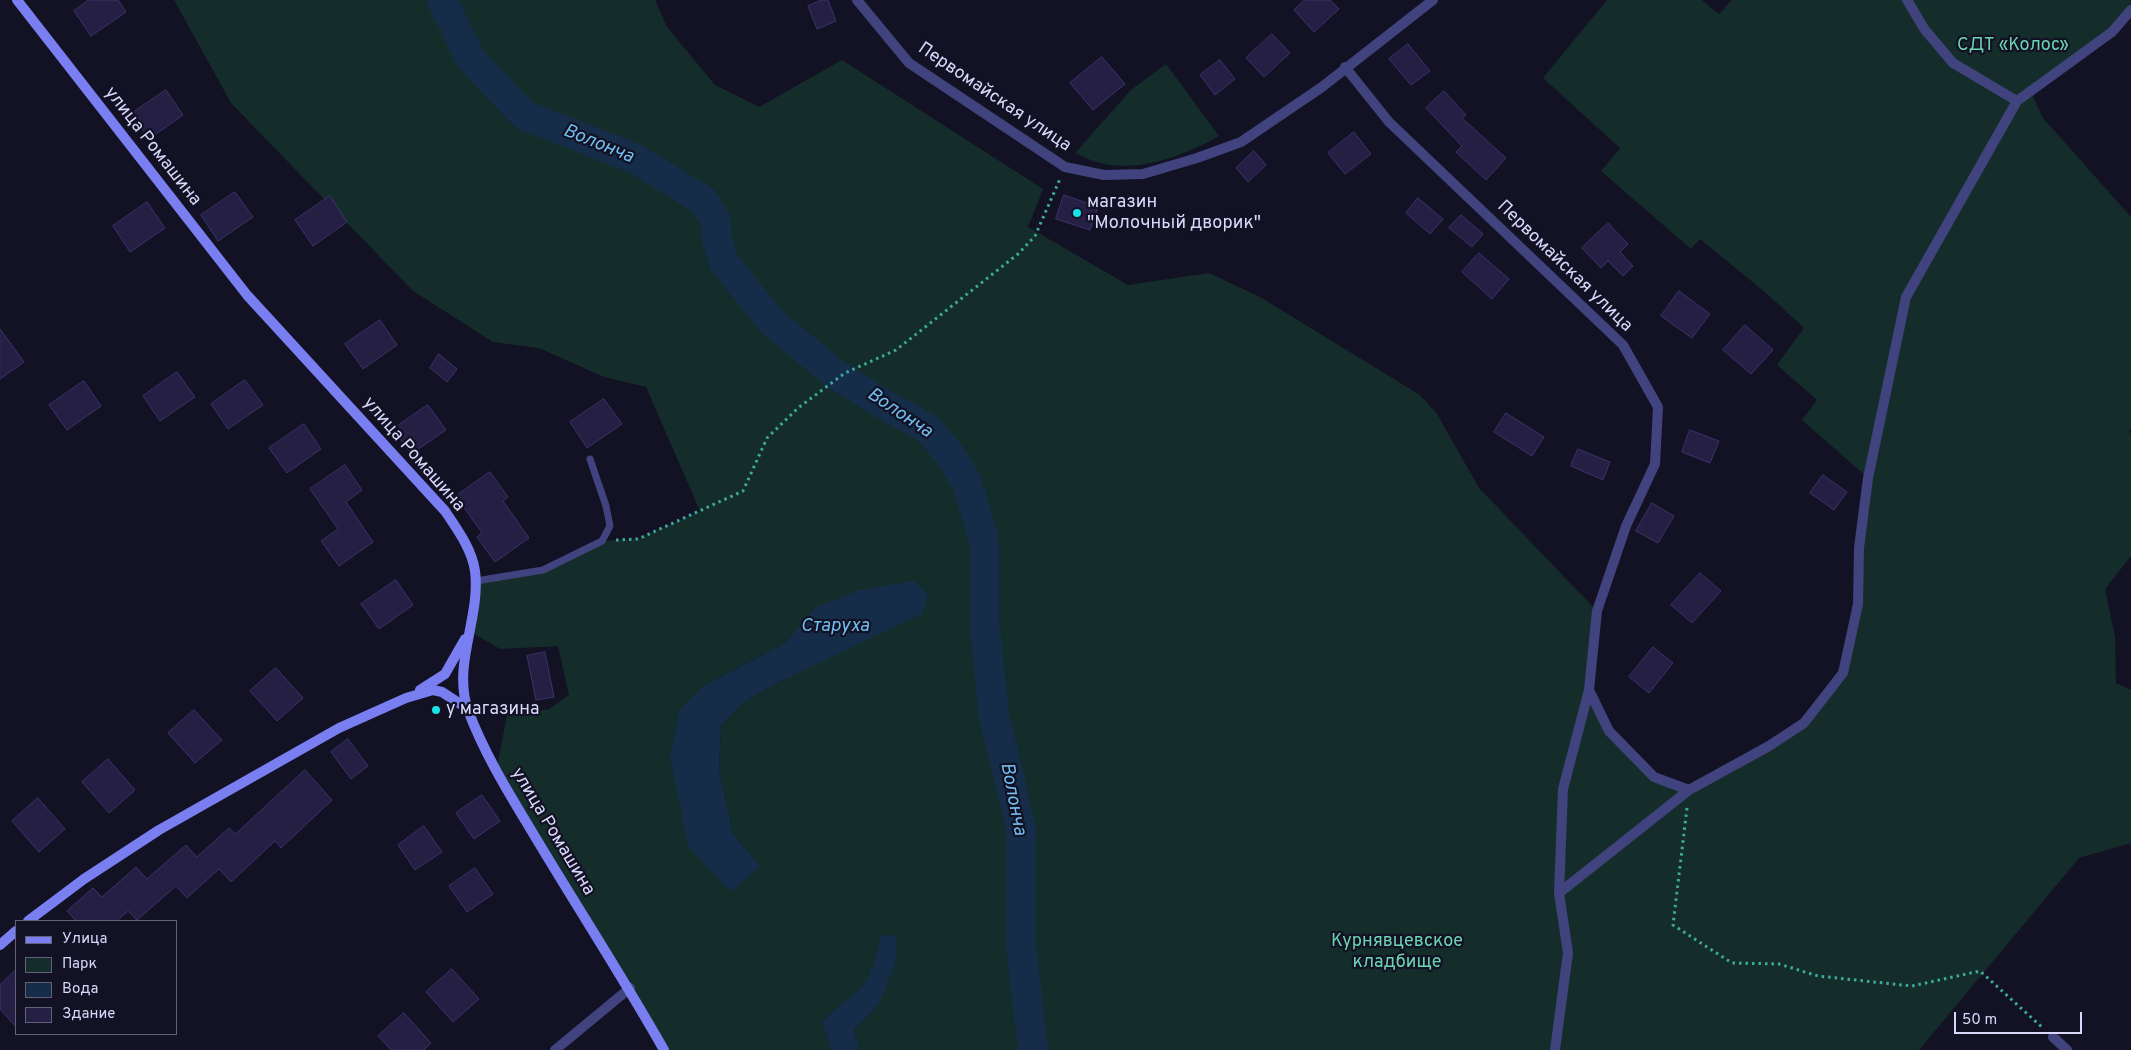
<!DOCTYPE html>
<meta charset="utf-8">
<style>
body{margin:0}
#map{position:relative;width:2131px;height:1050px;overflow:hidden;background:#131124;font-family:Overpass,sans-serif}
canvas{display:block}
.legend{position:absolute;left:15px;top:920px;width:162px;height:115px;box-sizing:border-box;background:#131124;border:1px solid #62617a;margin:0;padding:6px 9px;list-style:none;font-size:15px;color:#d9d8fb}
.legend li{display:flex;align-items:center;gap:10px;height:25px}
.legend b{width:25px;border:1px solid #62617a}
.scale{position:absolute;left:1954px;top:1012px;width:128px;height:22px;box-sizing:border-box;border:2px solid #d9d8fb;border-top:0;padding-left:6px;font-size:15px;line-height:18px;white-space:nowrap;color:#d9d8fb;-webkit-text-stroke:4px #131124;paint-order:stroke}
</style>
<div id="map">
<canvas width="2131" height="1050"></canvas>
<ul class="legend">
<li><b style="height:6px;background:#797ff1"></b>Улица</li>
<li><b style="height:14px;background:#152d2a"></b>Парк</li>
<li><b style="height:14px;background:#152d49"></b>Вода</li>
<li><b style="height:14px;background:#241f43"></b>Здание</li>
</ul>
<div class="scale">50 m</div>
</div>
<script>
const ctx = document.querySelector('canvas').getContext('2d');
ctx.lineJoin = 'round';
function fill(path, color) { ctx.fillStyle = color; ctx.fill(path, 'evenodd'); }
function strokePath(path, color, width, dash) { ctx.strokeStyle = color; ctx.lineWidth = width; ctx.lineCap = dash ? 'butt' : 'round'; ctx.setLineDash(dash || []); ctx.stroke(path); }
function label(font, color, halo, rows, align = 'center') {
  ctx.font = font + ' Overpass,sans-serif'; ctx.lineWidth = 4.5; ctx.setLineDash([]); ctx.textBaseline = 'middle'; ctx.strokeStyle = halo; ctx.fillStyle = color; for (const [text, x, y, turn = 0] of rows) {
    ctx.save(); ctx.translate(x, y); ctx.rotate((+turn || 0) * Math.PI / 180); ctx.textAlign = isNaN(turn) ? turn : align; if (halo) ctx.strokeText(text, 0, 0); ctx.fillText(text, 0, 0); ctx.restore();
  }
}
const green = new Path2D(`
 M174,0H655L667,27L715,85L759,107L842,60L1043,189L1028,227L1128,285L1209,273L1260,297L1420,395L1437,414L1479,488L1597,611L1589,690L1609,731L1654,776L1689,790L1804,723L1843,673L1858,604L1868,478L1802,420L1817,400L1777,365L1804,328L1766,293L1700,239L1691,249L1601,171L1620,148L1543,78L1607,0H1702L1719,14L1732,0H2131C2131,30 2054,73 2030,90L2043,118L2131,217V429L2129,432L2131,434V556L2105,589L2115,637L2116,683L2131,690V843L2079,858L1919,1050H860L854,1030L878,1005L881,935C877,952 873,976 860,989C848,1001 834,1008 822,1022L831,1050H664L496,772L507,715L549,709L569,695L558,646L500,649L469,631L476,581L543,570L602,541L638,539L700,511L646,387L604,377L539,348L493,342L413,291L231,103ZM816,608L787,678L746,700L721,725L719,769L733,834L760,866L688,846L705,685L785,643Z
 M1166,64L1219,136C1185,155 1140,173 1100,163C1091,161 1083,156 1075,153L1131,90Z`);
const water = new Path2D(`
 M914,581L928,595L922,614L787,678L746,700L721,725L719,769L733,834L760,866L732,891L725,886L688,846L670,758L680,709L705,685L785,643L815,608L859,590Z
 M881,935L897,936L895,965L878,1005L854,1030L860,1050H831L822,1022C833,1008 848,1001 860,989C871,978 878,950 881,935Z`);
const river = new Path2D(`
 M442,0L471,59L524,115L636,159L704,201L716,222L717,240L724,262L772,322L834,373L880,402L927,428L951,456L967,483L984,540V618L994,716L1021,827V945L1033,1050`);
const building = new Path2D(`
 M89,0H118L126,12L91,36L74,11Z
 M822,0H828L836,21L817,29L808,6Z
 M1305,0H1330L1339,9L1314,32L1294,10Z
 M1272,34L1290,53L1264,77L1246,58Z
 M1408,44L1430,71L1411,85L1389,59Z
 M1102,57L1125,84L1093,110L1070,83Z
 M1220,60L1235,79L1215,95L1200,75Z
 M166,90L183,115L149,139L131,114Z
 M1444,91L1466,115L1462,118L1506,158L1486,180L1456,152L1462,146L1426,108Z
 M1354,132L1371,154L1345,174L1328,153Z
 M1254,151L1266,165L1248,182L1236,168Z
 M235,192L253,217L218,241L201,215Z
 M1064,195L1098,207L1090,230L1056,219Z
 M330,196L347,222L313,246L295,220Z
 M1418,198L1443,219L1430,234L1406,213Z
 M147,202L165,228L130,252L113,226Z
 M1461,215L1483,234L1472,247L1449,228Z
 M1608,223L1628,244L1620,252L1633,266L1623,276L1608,261L1601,268L1582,248Z
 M1479,253L1509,279L1492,299L1462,272Z
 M1679,291L1710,314L1692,338L1661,316Z
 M380,320L397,345L363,369L345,344Z
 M1745,325L1773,350L1751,374L1723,350Z
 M0,329L24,362L0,379Z
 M439,354L457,369L447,382L430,368Z
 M177,372L195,397L160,421L143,396Z
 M245,380L263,405L228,429L211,404Z
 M84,381L101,406L67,430L49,405Z
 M604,399L622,424L587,448L570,422Z
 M428,405L446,430L411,454L393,429Z
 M1506,413L1544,437L1532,456L1494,432Z
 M304,424L321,449L287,473L269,448Z
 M1690,430L1719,441L1710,463L1682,452Z
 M1578,449L1610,462L1603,480L1571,466Z
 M345,465L362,490L346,502L373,542L339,566L321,541L338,529L310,489Z
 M490,472L508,497L503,501L529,538L495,562L477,537L482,533L456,496Z
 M1823,475L1847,492L1834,510L1810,493Z
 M1652,503L1674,516L1658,543L1636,531Z
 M1700,573L1721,591L1692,623L1671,605Z
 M396,580L413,605L379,629L361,604Z
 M1653,647L1673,663L1649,693L1629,677Z
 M545,652L554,697L536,700L527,656Z
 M276,668L303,698L277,721L250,691Z
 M194,710L222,740L195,763L168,733Z
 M348,739L368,766L351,779L331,752Z
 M108,759L135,790L109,813L82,782Z
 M305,770L332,800L281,848L275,841L231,882L219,869L187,898L176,886L137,920L128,911L117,921H76L67,911L93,888L102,897L136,867L147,879L186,845L197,857L229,828L235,834Z
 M482,795L500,821L474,839L456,813Z
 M38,798L65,829L39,852L12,821Z
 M424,826L442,852L415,870L398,845Z
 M475,868L493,894L467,912L449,886Z
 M452,969L479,999L453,1022L426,992Z
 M16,970V1027L0,1009V985Z
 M404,1013L431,1043L424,1050H391L378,1036Z`);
const path = new Path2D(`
 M616,540L638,539L743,491L767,438L798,408L845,373L896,350L1018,254L1035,236L1060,179
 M1687,808L1673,925L1732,963L1779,964L1818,976L1912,986L1980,971L2044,1029`);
const lane = new Path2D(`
 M476,581L543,570L602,541L610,526L606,506L590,459`);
const street = new Path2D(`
 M857,0L909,63L1065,167L1104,175L1143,174L1197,158L1241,142L1322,87L1433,0
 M1907,0L1925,30L1953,63L2017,101
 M1345,67L1389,122L1623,345L1658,407L1655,464L1626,526L1597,611L1589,690L1563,789L1559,893L1568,953L1555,1050
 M1589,690L1609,731L1654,777L1689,790
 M1559,893L1689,790L1769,746L1804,723L1843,673L1858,604L1859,548L1868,478L1906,297L2017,101L2112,32L2131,10
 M2053,1037L2067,1050
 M555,1050L630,988`);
const secondary = new Path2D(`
 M17,0L247,295L445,511C457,529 472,549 475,571C481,617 452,665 468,710C485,756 512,798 537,840C579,910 624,979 664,1050
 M420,690L445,674L465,639
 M28,921L84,879L159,830L339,728L406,698L433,690L442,692L468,709
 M0,945L16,931`);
const markers = [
 [1077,213,5,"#18e2e7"],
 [436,710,5,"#18e2e7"]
];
const parkNames = [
 ["СДТ «Колос»",2013,46],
 ["Курнявцевское",1397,942],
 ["кладбище",1397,963]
];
const streetNames = [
 ["Первомайская улица",994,98,34],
 ["улица Ромашина",152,147,52],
 ["Первомайская улица",1564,267,44],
 ["улица Ромашина",413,455,49],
 ["улица Ромашина",552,832,59]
];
const poiNames = [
 ["магазин",1087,203],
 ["\"Молочный дворик\"",1087,224],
 ["у магазина",446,710]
];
const waterNames = [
 ["Волонча",598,145,22],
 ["Волонча",899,414,34],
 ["Старуха",835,627],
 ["Волонча",1012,799,79]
];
fill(green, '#152d2a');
fill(water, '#152d49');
strokePath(river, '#152d49', 30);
fill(building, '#241f43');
strokePath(building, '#3a346c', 1);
strokePath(path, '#3cab9c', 3, [2.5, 4]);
strokePath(lane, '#41437e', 7);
strokePath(street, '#41437e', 10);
strokePath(secondary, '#797ff1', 10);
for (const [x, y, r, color] of markers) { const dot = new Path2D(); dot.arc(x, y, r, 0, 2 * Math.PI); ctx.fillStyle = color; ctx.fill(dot); strokePath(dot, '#131124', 2); }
label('18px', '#6bd4b2', '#131124', parkNames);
label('18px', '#d9d8fb', '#131124', streetNames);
label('18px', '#d9d8fb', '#131124', poiNames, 'left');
label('italic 19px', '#71bff0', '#131124', waterNames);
</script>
